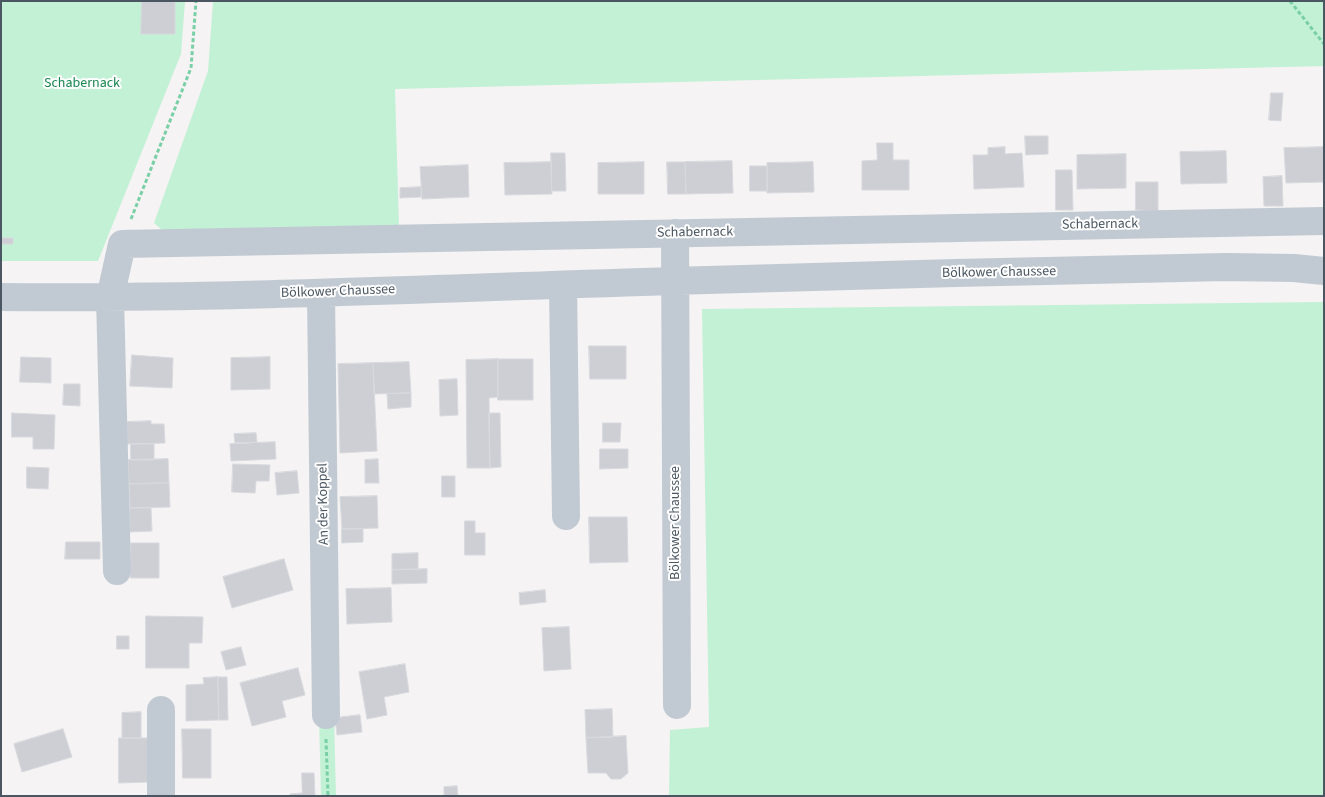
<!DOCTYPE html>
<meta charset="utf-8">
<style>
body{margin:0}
#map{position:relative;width:1325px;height:797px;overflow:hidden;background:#f5f3f3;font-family:"Source Sans 3",sans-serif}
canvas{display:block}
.frame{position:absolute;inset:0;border:2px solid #4a5661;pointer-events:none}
</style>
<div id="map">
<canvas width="1325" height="797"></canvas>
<div class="frame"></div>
</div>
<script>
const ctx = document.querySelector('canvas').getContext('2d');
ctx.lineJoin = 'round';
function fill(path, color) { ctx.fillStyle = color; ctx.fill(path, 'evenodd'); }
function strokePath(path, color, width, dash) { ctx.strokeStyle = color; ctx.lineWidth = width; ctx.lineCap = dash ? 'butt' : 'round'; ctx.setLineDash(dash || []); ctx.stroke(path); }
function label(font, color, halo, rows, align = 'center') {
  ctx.font = font + ' "Source Sans 3",sans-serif'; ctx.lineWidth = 4; ctx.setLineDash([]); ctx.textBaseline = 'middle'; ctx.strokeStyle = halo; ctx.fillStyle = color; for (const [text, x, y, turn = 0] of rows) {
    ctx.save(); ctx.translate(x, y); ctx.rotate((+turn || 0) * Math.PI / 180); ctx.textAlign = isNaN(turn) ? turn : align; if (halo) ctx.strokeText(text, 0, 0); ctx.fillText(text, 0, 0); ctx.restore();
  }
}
const green = new Path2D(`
 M1,1H185L181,54L98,261H1Z
 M213,1H1324V66L395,89L399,226L162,230L154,223L208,71Z
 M1324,302V796H669L670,730L709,727L702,309Z
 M334,716L336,796H321L319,717Z`);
const building = new Path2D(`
 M142,1H175V34H141Z
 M1271,93H1283L1281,121L1269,120Z
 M1025,136H1048V154L1026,155Z
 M877,143H893V160H909V190H862V161L877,160Z
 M1005,147V154L1022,153L1024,187L974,189L973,155H988V148Z
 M1324,147V182L1286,183L1284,148Z
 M1226,151L1227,183L1181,184L1180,152Z
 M551,153H565L566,191H552Z
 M1126,154V188L1077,189V155Z
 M732,161L733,193L686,194L685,162Z
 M551,162L552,194L505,195L504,163Z
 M644,162V194H598V163Z
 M667,162H685L686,194H668Z
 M813,162L814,192L767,193V163Z
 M468,165L469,197L422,199L420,167Z
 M750,166H767V191H750Z
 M1056,170H1072L1073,210H1056Z
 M1282,176L1283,206H1264L1263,177Z
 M1136,182H1158V211L1136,210Z
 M421,187V197L400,198V188Z
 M1,238H13V244H1Z
 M589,346H626V379H590Z
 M132,355L173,358L172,388L130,386Z
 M21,357L51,358V383L20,382Z
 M270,357V389L231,390V358Z
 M498,359V397L489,398L490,468H467L466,360Z
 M498,359H533V400H498Z
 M409,362L411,393L374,394L373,363Z
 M373,363L377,451L340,453L338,364Z
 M457,379L458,415L440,416L439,380Z
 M64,384H80V406L63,405Z
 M411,393V407L388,409L387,394Z
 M12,413L55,415L54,449H33V437H12Z
 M489,413H500L501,467L490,468Z
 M151,421V424H164L165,443L127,444V422Z
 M603,423H621L620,442H603Z
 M256,433L257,442L235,443L234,434Z
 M275,442L276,459L231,461L230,444Z
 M131,444H154V460H131Z
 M600,449H628V468L600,469Z
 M168,459L169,483L129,484L128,460Z
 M378,459L379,483H365V460Z
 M233,464L270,465L269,481H256L255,493L232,492Z
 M27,467L49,468L48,489L27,488Z
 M297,471L299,493L277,495L275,473Z
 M442,476H455V497H442Z
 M169,483L170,507L130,508L129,484Z
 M377,496L378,528L342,529L340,497Z
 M130,508H151L152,531L130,532Z
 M589,517H627L628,562L590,563Z
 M465,521H475V533H485V555H465Z
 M342,529H363V542L342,543Z
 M66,542H100V559H65Z
 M131,543H159V578H131Z
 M418,553V569L392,570V554Z
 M284,559L293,590L232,608L223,577Z
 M427,569V583L392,584V570Z
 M391,588L392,622L347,624L346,589Z
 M545,590L546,602L520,605L519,593Z
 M146,616L203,617L202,643H189V668H146Z
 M569,627L571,669L544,671L542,628Z
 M117,636H129V649H117Z
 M241,647L246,665L226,670L221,652Z
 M405,664L409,692L384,697L387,715L367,719L359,672Z
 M298,668L305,695L282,701L286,717L252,726L240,683Z
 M218,677L219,720L186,721V685L204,684L203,678Z
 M218,677H227L228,720H219Z
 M612,709L613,737L586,738L585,710Z
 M141,712V738H122V713Z
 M360,715L362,732L337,735L335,718Z
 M63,729L72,757L22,772L14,744Z
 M182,729H211V778H183Z
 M626,736L628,773L621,779H611L606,773H588L586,738Z
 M119,738H150V782L119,783Z
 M302,773H314L315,796H290V794L302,793Z
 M457,786L458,796H444V787Z`);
const path = new Path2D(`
 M1290,1L1324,44
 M131,219L191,68L196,1
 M326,739L328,796`);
const minor = new Path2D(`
 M675,233L677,705
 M563,285L566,516
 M321,293L326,715
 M1,297C225,299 449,288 672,281C857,275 1041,271 1226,267L1294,268L1324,271
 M117,571L110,298L122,244L1324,221
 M161,710V796`);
const parkNames = [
 ["Schabernack",82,84]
];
const streetNames = [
 ["Schabernack",1100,225,-1],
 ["Schabernack",695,233,-1],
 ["Bölkower Chaussee",999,273,-1],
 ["Bölkower Chaussee",338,292,-2],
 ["An der Koppel",324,504,-91],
 ["Bölkower Chaussee",676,523,-90]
];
fill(green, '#c3f1d5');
fill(building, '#cdcfd5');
strokePath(building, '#d7d9de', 1);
strokePath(path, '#7ad0a6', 3, [4, 2.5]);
strokePath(minor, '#c1cad2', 28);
label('14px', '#17864f', '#fff', parkNames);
label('14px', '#4a5661', '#fff', streetNames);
</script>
